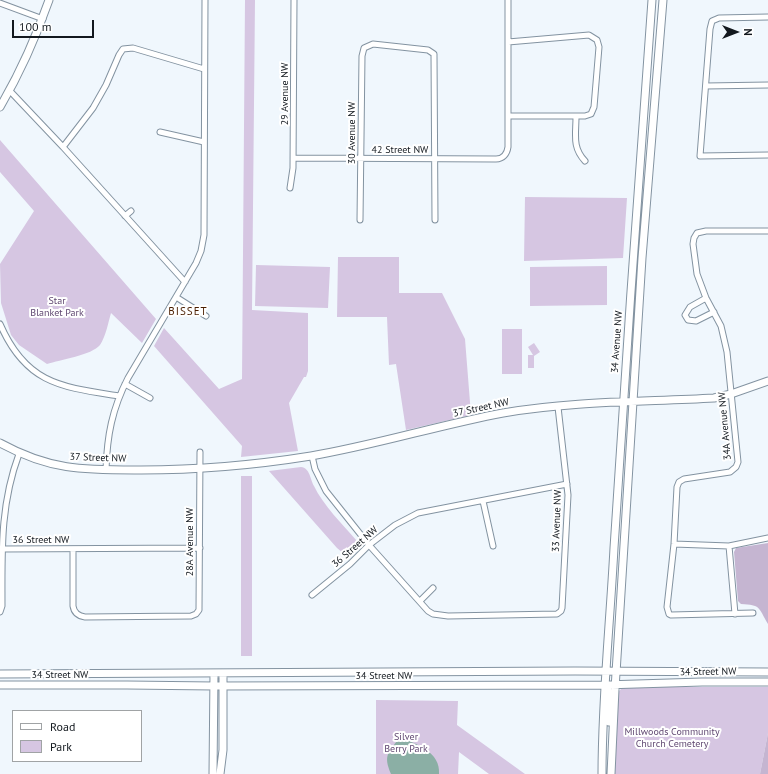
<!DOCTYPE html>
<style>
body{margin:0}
#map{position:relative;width:768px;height:774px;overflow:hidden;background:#f0f7fd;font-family:"PT Sans",sans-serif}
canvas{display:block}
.legend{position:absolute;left:12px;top:710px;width:130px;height:52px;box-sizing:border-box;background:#fff;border:1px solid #a0a3a5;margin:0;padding:5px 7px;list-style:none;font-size:12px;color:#12181e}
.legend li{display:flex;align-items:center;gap:8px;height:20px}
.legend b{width:20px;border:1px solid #a0a3a5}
.north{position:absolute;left:716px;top:12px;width:40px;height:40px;-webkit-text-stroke:3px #fff;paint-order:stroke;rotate:90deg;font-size:11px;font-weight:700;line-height:16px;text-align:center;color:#12181e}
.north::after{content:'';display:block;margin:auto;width:14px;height:18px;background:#12181e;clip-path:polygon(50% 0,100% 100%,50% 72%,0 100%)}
.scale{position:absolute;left:12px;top:20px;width:82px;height:18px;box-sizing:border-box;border:2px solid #12181e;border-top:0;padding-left:5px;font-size:12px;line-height:14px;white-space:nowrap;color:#12181e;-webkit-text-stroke:3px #fff;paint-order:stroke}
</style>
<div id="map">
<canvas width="768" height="774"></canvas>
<ul class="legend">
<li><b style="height:5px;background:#fff"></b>Road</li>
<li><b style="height:11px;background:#d6c6e2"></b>Park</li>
</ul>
<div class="north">N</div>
<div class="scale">100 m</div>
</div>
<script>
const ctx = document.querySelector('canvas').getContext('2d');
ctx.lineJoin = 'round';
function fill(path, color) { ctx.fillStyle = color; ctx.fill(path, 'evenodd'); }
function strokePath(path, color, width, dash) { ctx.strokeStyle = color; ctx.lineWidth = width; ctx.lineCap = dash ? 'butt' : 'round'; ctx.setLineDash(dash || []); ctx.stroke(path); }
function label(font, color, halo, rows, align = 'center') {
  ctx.font = font + ' "PT Sans",sans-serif'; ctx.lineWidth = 4; ctx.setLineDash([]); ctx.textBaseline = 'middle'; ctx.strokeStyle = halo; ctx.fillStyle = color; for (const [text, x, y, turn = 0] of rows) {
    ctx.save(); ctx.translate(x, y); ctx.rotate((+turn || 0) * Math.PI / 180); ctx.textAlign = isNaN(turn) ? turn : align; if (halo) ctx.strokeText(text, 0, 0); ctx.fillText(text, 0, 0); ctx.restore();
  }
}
const green = new Path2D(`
 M245,0H255L252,310L308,313V371L306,377H304L289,403L298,451L241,457L242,446L154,346L164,328L219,389L242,379Z
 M0,140L156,319L142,343L111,313C108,323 106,336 100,345C92,355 60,360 47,364L19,345L11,335L1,303L0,264L34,211L0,172Z
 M525,197L627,198L623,258L524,261Z
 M338,257H399V293H442L465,339L471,415L406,430L396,364L389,365L387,317H337Z
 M256,265L330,267L328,308L255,306Z
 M607,266V305L530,306V267Z
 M502,329H522V374H502Z
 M534,343L540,352L534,356V368H528V355H533L528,347Z
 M301,467C310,468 310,479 314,486C323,505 343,525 357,541C361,549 355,553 349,558L337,548L269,471Z
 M241,476H252V656H241Z
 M625,687H768V733L760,774H614L617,694L621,689Z
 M376,700L458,701L457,725L525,774H489L459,752L458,774H376Z`);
const forest = new Path2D(`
 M768,543V624C758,607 761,605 741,604L738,601L734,552L736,548Z
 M768,733V774H760Z`);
const water = new Path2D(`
 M400,737C416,744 441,752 439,774H391C383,755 388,753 400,737Z`);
const street = new Path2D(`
 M0,3L43,19
 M768,17L719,18L712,21L710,29L700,156L768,155
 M706,86L768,85
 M10,91L63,147L185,282
 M508,116H585L591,114L594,107L599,47L597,40L589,35L508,42
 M576,117C576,135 572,147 585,161
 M160,132L204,142
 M63,147L93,108L106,85L119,55L123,49L133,48L204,69
 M293,158L496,159C503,159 507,154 508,147V0
 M290,188L293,168L294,0
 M125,216L131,211
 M360,220L362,56L364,48L373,44L428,50L434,54L435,220
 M176,297L206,316
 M706,298L690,307L685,315L688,320L696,321L714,312
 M0,324C26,384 61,387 119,396
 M125,384L150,398
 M312,456L315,469L326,491L369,545L428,611L433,614L448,616L557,614L561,611L562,608L568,495L558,407
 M106,470C107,436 112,409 128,378L196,263L201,251L204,235L205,0
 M483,501L493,546
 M674,544L729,546L768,538
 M729,546L735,614
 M2,549L200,548
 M73,549V606C74,613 78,616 85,617L191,616L196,614L199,610L200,452
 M312,595L350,564L369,545L395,525L418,513L567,484
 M420,601L433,588
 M0,612L2,606C2,552 0,505 19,454
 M753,613L671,615L669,614L667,607L674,544L677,487L679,482L684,479L730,472L736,467L738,462L727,352L721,326L706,298L697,274L693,244L694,238L697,233L706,231H768`);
const secondary = new Path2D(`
 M0,107C20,73 36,37 49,0
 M0,443C51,471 85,470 141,470C198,470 255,465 311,456C376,445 439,425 503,413C572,401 644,402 714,398L731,394L768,381
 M0,674L575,671L768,672
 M0,685H127L214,686L604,685L702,682H768
 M608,690L609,722
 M213,774L214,673
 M220,774L223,750V673
 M602,774C602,698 610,624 614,548C625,365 639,183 652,0
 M611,774L615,689L642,258L663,0`);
const streetNames = [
 ["29 Avenue NW",285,94,-90],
 ["30 Avenue NW",352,133,-90],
 ["42 Street NW",400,150],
 ["34 Avenue NW",617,342,-86],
 ["37 Street NW",481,408,-12],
 ["34A Avenue NW",725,426,-95],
 ["37 Street NW",98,458,2],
 ["33 Avenue NW",557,521,-88],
 ["36 Street NW",41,540],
 ["28A Avenue NW",190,542,-90],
 ["36 Street NW",355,547,-41],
 ["34 Street NW",708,672,-1],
 ["34 Street NW",60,675],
 ["34 Street NW",384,676]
];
const parkNames = [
 ["Star",57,301],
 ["Blanket Park",57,313],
 ["Millwoods Community",672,732],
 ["Church Cemetery",672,744],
 ["Silver",406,737],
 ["Berry Park",406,749]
];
const neighbourhoodNames = [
 ["BISSET",188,312]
];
fill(green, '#d6c6e2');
fill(forest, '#c5b5d1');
fill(water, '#8bafa5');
strokePath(street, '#8393a1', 7);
strokePath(secondary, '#8393a1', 9);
strokePath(street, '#fff', 5);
strokePath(secondary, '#fff', 7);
label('10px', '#12181e', '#fff', streetNames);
label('10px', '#614972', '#fff', parkNames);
ctx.letterSpacing = '1px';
label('11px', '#4a1e00', '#fff', neighbourhoodNames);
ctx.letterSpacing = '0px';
</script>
